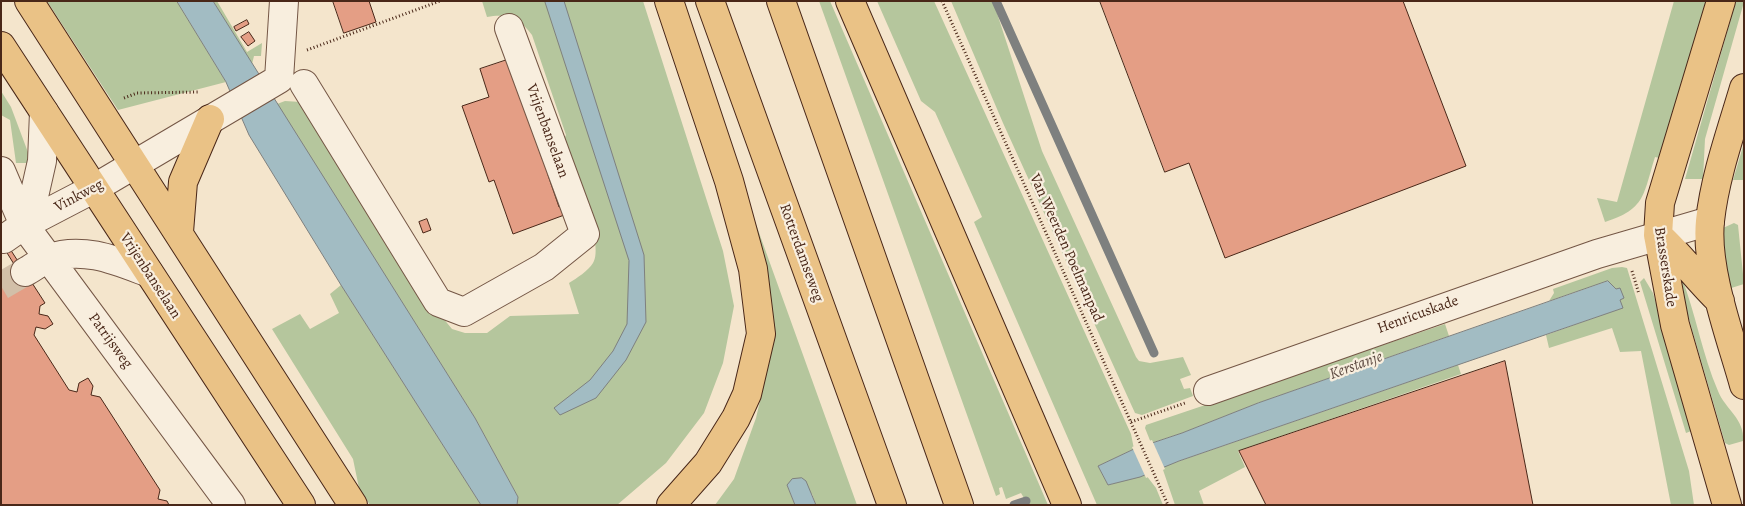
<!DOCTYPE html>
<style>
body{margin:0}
#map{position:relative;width:1745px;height:506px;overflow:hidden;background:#f4e5cc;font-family:Alegreya,serif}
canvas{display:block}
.frame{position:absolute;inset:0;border:2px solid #492718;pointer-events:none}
</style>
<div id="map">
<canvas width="1745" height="506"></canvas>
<div class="frame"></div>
</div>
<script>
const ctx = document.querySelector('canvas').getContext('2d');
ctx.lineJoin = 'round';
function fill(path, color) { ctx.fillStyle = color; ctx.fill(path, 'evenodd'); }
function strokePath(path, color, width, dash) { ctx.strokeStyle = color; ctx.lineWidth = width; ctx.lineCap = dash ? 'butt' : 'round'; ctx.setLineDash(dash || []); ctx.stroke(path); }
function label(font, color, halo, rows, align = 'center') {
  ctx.font = font + ' Alegreya,serif'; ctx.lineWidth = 4.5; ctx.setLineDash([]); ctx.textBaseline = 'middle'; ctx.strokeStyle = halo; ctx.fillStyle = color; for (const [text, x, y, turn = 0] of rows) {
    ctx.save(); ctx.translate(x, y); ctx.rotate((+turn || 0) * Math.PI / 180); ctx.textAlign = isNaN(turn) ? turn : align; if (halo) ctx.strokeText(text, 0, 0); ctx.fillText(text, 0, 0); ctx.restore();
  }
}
const green = new Path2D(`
 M47,1H177L226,82L118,110Z
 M213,1H217L247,52L262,43L261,56H254L252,64Z
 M482,1H643L723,251L734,306L723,363L704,413L666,463L617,505H517L518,497L475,418L277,104L285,101L301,102L438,312L452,329L465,333H487L510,316L579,314L569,283C577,278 588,271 593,263C606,245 571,166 562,143L566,135L532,35C520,18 507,13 487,17Z
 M819,1H830L1048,505H1028L1021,493L1006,499L1002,487L999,488L1000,494L996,496Z
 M877,1H934L1131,434L1134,449L1098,466L1108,485L1146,475L1156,488L1163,505H1097L974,222L982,217L935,112L921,101Z
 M951,1H993L1042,151L1136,357L1139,361L1150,363L1183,357L1191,375L1180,379L1184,389L1190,388L1193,396L1142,415L1135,413L1003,123Z
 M1674,1H1708L1663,159L1655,157C1643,195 1646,209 1605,222L1597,198L1617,202Z
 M1736,1L1744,2L1705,139L1703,179H1685Z
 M1,91L11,107L32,163H16L10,120L1,115Z
 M1744,143V180H1733Z
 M739,177L857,505H816L812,494L787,485L795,505H715L734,479L756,418L771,354L770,304Z
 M1734,223L1738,225L1744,284L1728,289L1723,252V228Z
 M1622,267L1627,268L1689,471L1694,505H1671L1641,351L1620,352L1612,328L1549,348L1546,335L1622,308L1616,289L1608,281L1549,301L1554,293L1553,289L1612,268Z
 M1681,276C1696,314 1702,354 1718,391C1725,409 1745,419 1743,441L1729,445L1725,443L1677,278Z
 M1644,278L1653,293L1694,430L1686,433L1640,282Z
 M341,285L481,505H370L359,488L353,459L272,329L300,314L310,329L339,313L330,294Z
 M1445,324L1449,336L1258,403L1182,433L1151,443L1145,428L1146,425Z
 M1458,365L1461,374L1238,451L1245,467L1199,491L1204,505H1175L1162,467Z`);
const water = new Path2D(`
 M177,1H213L475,418L518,497L517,505H481L341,285L249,135L226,82Z
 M545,1H564L644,255L646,322L626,360L596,398L560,415L554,408L590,380L613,351L627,324L629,261Z
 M1608,281L1616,289L1620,288L1624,298L1620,300L1623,308L1179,461L1140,477L1108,485L1098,466L1134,449L1182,433L1258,403Z
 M802,478L806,481L816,505H795L787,485L792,479Z`);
const pier = new Path2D(`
 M1152,440L1165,469L1146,478L1132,447Z`);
const stream = new Path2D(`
 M996,1L1154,353
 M1014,505L1026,501`);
const building = new Path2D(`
 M333,1H369L376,22L344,33Z
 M1100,1H1403L1466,166L1225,258L1189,163L1165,172Z
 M247,20L249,24L236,31L234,27Z
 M249,32L255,41L248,46L241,37Z
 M507,60L543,161L548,159L553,173L548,175L559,207L565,206L567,214L513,234L494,180L489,182L462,106L489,97L480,69Z
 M427,219L431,230L423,233L419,222Z
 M1,235L45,303L40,306L39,314L48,316L53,324L45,329L36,327L34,335L69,390L77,392L79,383L88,378L93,386L91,395L100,397L160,490L158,499L167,501L169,505H1Z
 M4,248L17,269L1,279V250Z
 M1505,361L1533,505H1266L1239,451Z`);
const minorTunnel = new Path2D(`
 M1,286L25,272`);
const path = new Path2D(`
 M942,1L1168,505
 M307,50L440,1
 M124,98L137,93L199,92
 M1632,271L1639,294
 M1131,422L1185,403`);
const minor = new Path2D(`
 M304,84L438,302L464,312L544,267L585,234L509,28
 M1,171L24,225L231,505
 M24,225L35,192L42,161L44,112
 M4,239L24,225L93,189L279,79L284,1
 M25,272C33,268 41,261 49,258C84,246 117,261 149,273
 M1208,391L1597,254L1710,221`);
const major = new Path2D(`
 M29,1L353,505
 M1721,1L1660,203L1658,235L1675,325L1727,505
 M1,46L301,505
 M1744,88C1731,132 1715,176 1710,221C1705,270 1731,338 1744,385
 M179,232L183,182L210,119
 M1658,235C1681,256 1698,280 1720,301`);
const highway = new Path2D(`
 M669,1L729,181L753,269L761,334L747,394L736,418L708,463L671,505
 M710,1L892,505
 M781,1L959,505
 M850,1L1067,505`);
const streetNames = [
 ["Vrijenbanselaan",547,131,70],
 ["Vinkweg",79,196,-28],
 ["Van Weerden Poelmanpad",1066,248,66],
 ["Rotterdamseweg",801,253,70],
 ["Brasserskade",1665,267,81],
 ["Vrijenbanselaan",150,276,57],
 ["Henricuskade",1418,315,-20],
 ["Patrijsweg",110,341,54]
];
const waterNames = [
 ["Kerstanje",1356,366,-20]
];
fill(green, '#b5c69d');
fill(water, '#a2bcc3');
strokePath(water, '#7e807f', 1);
fill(pier, '#f4e5cc');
strokePath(stream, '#7e807f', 9);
fill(building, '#e49e85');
strokePath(building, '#492718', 1);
strokePath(minorTunnel, '#d2bfa8', 28, [28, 14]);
strokePath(minor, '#745645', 30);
strokePath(major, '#492718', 30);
strokePath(highway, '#492718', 30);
strokePath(path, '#492718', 3, [1, 2.5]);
strokePath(minor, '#f8eede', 28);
strokePath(major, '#eac286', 28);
strokePath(highway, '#eac286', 28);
label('15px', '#492718', '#f8eede', streetNames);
label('italic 16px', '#5f4c43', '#f8eede', waterNames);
</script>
